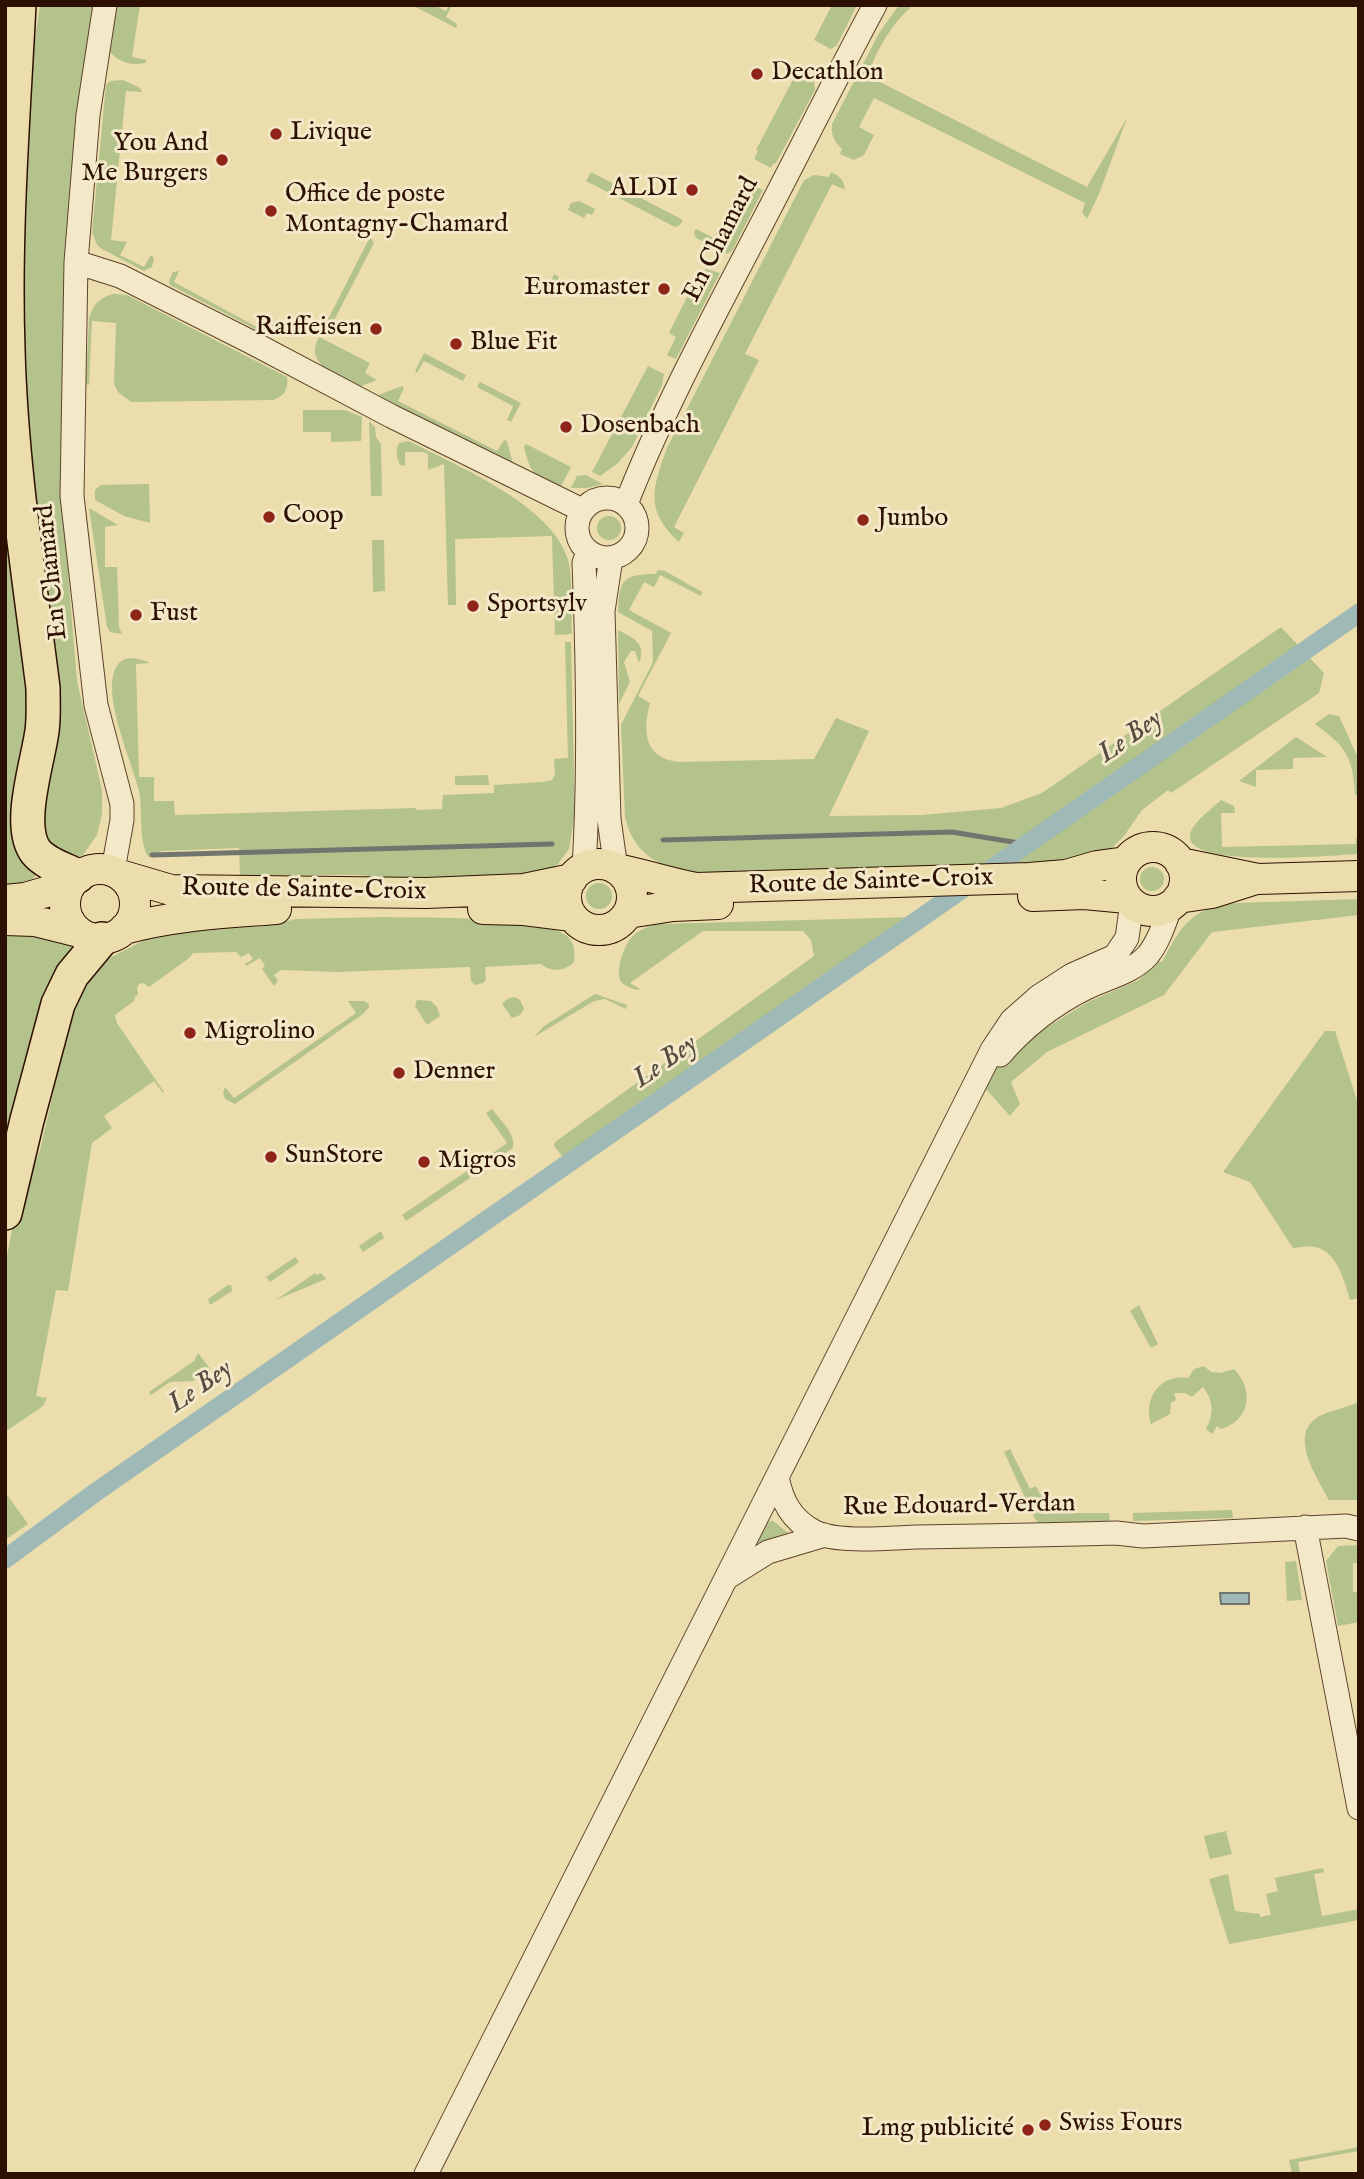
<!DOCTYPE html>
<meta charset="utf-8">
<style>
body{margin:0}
#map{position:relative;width:1364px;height:2179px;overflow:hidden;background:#ecddac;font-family:"IM FELL English",serif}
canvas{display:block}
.frame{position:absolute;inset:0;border:7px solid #2d1001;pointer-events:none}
</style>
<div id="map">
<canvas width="1364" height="2179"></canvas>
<div class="frame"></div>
</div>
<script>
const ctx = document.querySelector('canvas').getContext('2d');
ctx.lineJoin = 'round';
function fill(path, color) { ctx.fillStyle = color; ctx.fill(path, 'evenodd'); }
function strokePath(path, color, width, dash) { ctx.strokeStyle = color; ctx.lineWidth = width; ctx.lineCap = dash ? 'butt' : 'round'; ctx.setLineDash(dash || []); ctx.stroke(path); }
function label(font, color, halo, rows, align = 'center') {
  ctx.font = font + ' "IM FELL English",serif'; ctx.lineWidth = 6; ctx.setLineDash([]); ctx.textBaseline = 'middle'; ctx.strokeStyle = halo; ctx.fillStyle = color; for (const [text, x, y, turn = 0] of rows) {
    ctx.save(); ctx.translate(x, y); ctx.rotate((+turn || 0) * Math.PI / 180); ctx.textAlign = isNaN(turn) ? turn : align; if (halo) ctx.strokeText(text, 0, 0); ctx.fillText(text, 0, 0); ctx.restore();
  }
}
const green = new Path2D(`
 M40,5H96L62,500L77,681L102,790V814L97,835L83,855L68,859L39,834L22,294L27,92Z
 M117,5H140L132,57L147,60L145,63C130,66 119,62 109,51Z
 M412,5H434L446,11L449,5H452L446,17L457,24L456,28Z
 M832,5H857L837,45L831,49L814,40Z
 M899,5H913C892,24 876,49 868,76L1087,187L1127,118L1099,194L1087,219L1082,212L1085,203L874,98L859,127L874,135L864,155L854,160L840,154L842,149C834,141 831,136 832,124L879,33Z
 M797,72L814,81L815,90L776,163L773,164L771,168L754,159L758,151L756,150Z
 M123,80L140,88L142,92L126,91L111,240L127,242L120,255L144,267L151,255L154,258L152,267L144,271L102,249L97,245L92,232L106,85L110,81Z
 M591,172L683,220L680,225L675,227L586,181Z
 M831,172C841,177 844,180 845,190L832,184L746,352L745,354L759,360L674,527L684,533L679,542C645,511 652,489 667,448L804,180L814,175L829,177Z
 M743,181L763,190L732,251L727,254L696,238L694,232L696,229L714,238Z
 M579,201L595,209L592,215L587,213L584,218L568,210L571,203Z
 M369,239H372L374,243L327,334L322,331Z
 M706,269L720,273L676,359L667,355L676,337L669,333L699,273Z
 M179,271L174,282L266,332L273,319L275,332L265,334L170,285L169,280L173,272Z
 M554,274L559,277L553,290L545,293L540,290L537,284L539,279L550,284Z
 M113,294L127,295L287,377C289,390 284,396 273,400L131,402L118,392L114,384L116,323L92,321L89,385L86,384L89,318C93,304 100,298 113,294Z
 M319,337L370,363L365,373L377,380L359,387C340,377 303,365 319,337Z
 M424,353L466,375L463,381L424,361L417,373L415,371Z
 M648,366L664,374L662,385L632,447L618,463L600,476L592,472Z
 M480,382L521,403L511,422L507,420L513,406L477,387Z
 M402,386L404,388L398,401L497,451L504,440L507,441L513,464L510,465L378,395Z
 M303,410H345L362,417L361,441L331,442V432H303Z
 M369,421L375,427L376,437L381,444L382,495L380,496H371Z
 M5,424L34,674L30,863L36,874L32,883L5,889Z
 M409,441C456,466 552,504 568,560C573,576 571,616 572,634L555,635L552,536L455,539L456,605H448L444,464L428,470V454L423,452H405V466L400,465C397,457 395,451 399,443Z
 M526,444L571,467L561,486C535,478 530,473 524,447Z
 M586,475L603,484L587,488H571L577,476Z
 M149,484L150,523L124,516L95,500V490L101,485Z
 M89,508L118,525L105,527V567H117L119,627L122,634L110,632L107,627Z
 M597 528a12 12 0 1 1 24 0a12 12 0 1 1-24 0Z
 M372,540H384L385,591L373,592Z
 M658,570L665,571L702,592L701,596L660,575L654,587L644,582L629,610L671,633L638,696L650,703C643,731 643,757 678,762L814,759L836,718L869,731L829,816L921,815L1001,808L1042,793L1281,627L1324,673L1319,693L1171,793L1168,790L1142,810L1124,836L1107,853L1061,862L697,873C661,868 634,856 625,817L621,725L653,662L652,631L618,612C619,580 623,574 656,574Z
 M618,630C634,638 647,644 639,663L635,651H631L624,662L630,682L619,704Z
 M565,642H571L575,814L569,849L558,864L545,873L405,879L359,875H240L239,848L162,851L151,855L150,858C138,848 143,808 139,791C133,763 96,685 120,662C128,655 142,659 150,663L136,664L139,777H154V801H174L175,815L416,808L417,810L442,809L443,795L494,793V785L543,782L552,780L555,774L554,759L568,758Z
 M1329,714L1339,716L1359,760V795H1355C1353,756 1346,747 1315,724Z
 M1296,737L1327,757L1293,758V769L1256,770V787L1239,781Z
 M488,775L489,785H455V776Z
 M1221,800L1234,806L1235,813H1221L1222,847L1356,844V838H1359V854C1335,855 1187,869 1190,836C1191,823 1212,809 1221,800Z
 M1140 879a12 12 0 1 1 24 0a12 12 0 1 1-24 0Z
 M586 896a13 13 0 1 1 26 0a13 13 0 1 1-26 0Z
 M1359,899V915L1212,932L1164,995L1047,1052L1011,1082L1020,1104L1010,1116L986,1089L995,1070L1010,1052L1032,1036L1090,1001L1139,980L1158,961L1162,962C1182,924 1192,907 1238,903Z
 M384,917C419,918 546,915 568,937C575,944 575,953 574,962C565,972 550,972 541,964L485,967L486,980L483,983L475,985L471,981L470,967L337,972L281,970L274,975L278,981L274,986L262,969L265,966L260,958L246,966L245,964L253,959L249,953L241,957L236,952L193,953L189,958L149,987L144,983L139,984L137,989L138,994L134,998L135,1000L115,1015L117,1023L164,1092L163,1093L154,1081L104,1116L112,1128L92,1143L68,1291L56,1290L36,1396L47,1398L43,1406L5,1432V1267L13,1224L40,1150L76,994L102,962L162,931L222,923L245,927H263L296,919Z
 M915,917L565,1160L554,1146L555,1142L681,1051L683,1046L690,1045L814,956L811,940L803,931H703L630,983L640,989L637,990C632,988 626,987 622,983C614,972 624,944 633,936C640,929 649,926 659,924Z
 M5,930L67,942L75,950L5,1157Z
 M595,994L627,1005L626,1009L605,999L594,1001L534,1037L544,1026Z
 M514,997L520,1000L524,1009L520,1015L512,1018L502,1004L507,999Z
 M417,1000L431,1001L437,1007L440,1016L427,1025L415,1006Z
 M348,1001H364L369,1004V1007L363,1014L235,1104L225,1099L223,1093L225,1087L234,1098L356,1013Z
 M1325,1031H1335L1359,1107V1298L1350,1300C1345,1282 1337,1251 1315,1247C1308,1245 1301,1247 1293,1248L1250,1182L1223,1172Z
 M492,1109C501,1121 516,1134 513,1148L477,1173L473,1167L507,1143L486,1113Z
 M467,1171L470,1178L406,1221L402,1215Z
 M381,1231L384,1238L363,1252L359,1246Z
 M295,1257L299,1262L270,1282L266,1277Z
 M315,1273L317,1275L321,1273L326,1279L276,1300Z
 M228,1285H231L232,1291L210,1305L208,1299Z
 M1139,1305L1158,1344L1151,1348L1130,1311Z
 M198,1353L211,1370L193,1381L170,1382L151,1395L149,1392L194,1361Z
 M1204,1366L1211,1372L1221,1373L1234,1369C1254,1390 1251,1420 1221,1429L1217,1426L1212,1434L1206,1429C1214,1414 1214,1401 1203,1387L1192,1397L1185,1393H1174L1176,1400L1171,1403L1170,1414L1151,1424C1143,1398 1160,1374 1188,1378L1194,1369Z
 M1359,1402V1500H1329C1317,1477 1288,1435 1318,1417C1331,1410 1346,1408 1359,1402Z
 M1010,1449L1030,1489L1036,1486L1047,1507L1070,1504L1072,1513H1109L1110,1521L1039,1523L1035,1519L1004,1452Z
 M5,1492L28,1524L5,1540Z
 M1232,1510L1233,1518L1133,1521V1513Z
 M770,1521H773L791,1535L753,1548L764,1527Z
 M1359,1545V1563H1353V1592H1359V1622L1338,1626L1326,1561L1338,1546Z
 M1296,1561L1302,1600L1287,1601L1285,1562Z
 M1226,1831L1232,1854L1210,1859L1204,1836Z
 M1323,1868L1324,1872L1314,1874L1322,1916L1359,1909V1920L1229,1944L1209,1879L1228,1874L1235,1911L1260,1914V1917L1271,1915L1266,1894L1278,1891L1275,1878Z
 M1359,2147V2151L1298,2162L1300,2174H1292L1289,2160Z`);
const water = new Path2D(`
 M1220,1593H1249V1604H1221Z`);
const stream = new Path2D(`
 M663,840L952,832L1025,844
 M152,855L552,844`);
const canal = new Path2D(`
 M5,1559L96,1492L1359,613`);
const minor = new Path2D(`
 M105,5L88,115L76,262L72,496L96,705L122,804V820L113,870
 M76,262L120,276L251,342L391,416L582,510
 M577 528a30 30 0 1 1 60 0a30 30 0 1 1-60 0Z
 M626,504C663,409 713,318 760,227C799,153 835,79 875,5
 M611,558L603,611L609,819L616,869
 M584,868C590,767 588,664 584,563L588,552
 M1000,1055C1023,1028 1054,1004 1086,988C1106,978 1132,973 1148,955C1159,941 1165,922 1171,905
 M777,1477C782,1501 791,1520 815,1532C838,1543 889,1538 916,1537C983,1536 1049,1535 1116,1533L1143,1536L1346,1526L1359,1529
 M1305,1527L1359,1808
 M728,1577L768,1552L825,1535
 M426,2174L992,1050L1012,1020L1038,997L1072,975L1115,956L1127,938L1132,903`);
const major = new Path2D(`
 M1121 879a32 32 0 1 1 64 0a32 32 0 1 1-64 0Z
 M1180,863L1258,879L1359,876
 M566 897a33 33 0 1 1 66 0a33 33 0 1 1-66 0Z
 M65 904a35 35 0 1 1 70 0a35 35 0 1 1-70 0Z
 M616,869C643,874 669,883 696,888L1029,878L1066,875L1097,866L1126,862
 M120,875L171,890L426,893L524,889L572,879
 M1033,896L1084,894L1127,898
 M1178,898L1212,893L1256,879
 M5,900L25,898L70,885
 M483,909L524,910L572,916
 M628,913L673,906L718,904
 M5,920L35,921L79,932
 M124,929C174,915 225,913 276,909`);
const highway = new Path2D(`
 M19,5C13,120 4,235 8,350C11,463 29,576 43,688C43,702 44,717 42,731C38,762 16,826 36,852C46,864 64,869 78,876
 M5,1213L27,1120L58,1004L72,975L102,939`);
const markers = [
 [757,74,7,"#8f2418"],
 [276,134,7,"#8f2418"],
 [222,160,7,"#8f2418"],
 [692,190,7,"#8f2418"],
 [271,211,7,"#8f2418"],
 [664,289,7,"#8f2418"],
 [376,329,7,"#8f2418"],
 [456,344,7,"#8f2418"],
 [566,427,7,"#8f2418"],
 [269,517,7,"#8f2418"],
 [863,520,7,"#8f2418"],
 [473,606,7,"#8f2418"],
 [136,615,7,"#8f2418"],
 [190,1033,7,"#8f2418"],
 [399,1073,7,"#8f2418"],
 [271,1157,7,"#8f2418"],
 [424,1162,7,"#8f2418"],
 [1045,2125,7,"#8f2418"],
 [1028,2130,7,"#8f2418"]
];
const poiNames = [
 ["Decathlon",771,74],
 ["Livique",290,134],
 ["You And",208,145,"right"],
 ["Me Burgers",208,175,"right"],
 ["ALDI",678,190,"right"],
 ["Office de poste",285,196],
 ["Montagny-Chamard",285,226],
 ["Euromaster",650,289,"right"],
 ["Raiffeisen",362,329,"right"],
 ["Blue Fit",470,344],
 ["Dosenbach",580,427],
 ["Coop",283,517],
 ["Jumbo",877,520],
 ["Sportsylv",487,606],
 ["Fust",150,615],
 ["Migrolino",204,1033],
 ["Denner",413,1073],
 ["SunStore",285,1157],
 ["Migros",438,1162],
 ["Swiss Fours",1059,2125],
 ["Lmg publicité",1014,2130,"right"]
];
const streetNames = [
 ["En Chamard",722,240,-63],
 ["En Chamard",53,572,-96],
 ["Route de Sainte-Croix",871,883,-2],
 ["Route de Sainte-Croix",304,891,1],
 ["Rue Edouard-Verdan",959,1507,-1]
];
const waterNames = [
 ["Le Bey",1131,738,-35],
 ["Le Bey",666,1063,-35],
 ["Le Bey",201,1388,-35]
];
fill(green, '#b4c28c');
fill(water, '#9eb9b6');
strokePath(water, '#71756e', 2);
strokePath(stream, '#71756e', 5);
strokePath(canal, '#9eb9b6', 19);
strokePath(minor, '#5d432c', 25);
strokePath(major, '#2d1001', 32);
strokePath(highway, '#2d1001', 36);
strokePath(minor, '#f3e9c9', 23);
strokePath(major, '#ecddac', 30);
strokePath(highway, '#ecddac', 33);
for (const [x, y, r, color] of markers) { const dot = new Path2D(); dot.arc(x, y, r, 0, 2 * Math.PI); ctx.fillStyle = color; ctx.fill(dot); strokePath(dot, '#f3e9c9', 2.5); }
label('26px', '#2d1001', '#f3e9c9', poiNames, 'left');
label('26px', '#2d1001', '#f3e9c9', streetNames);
label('italic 28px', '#554b40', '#f3e9c9', waterNames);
</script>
